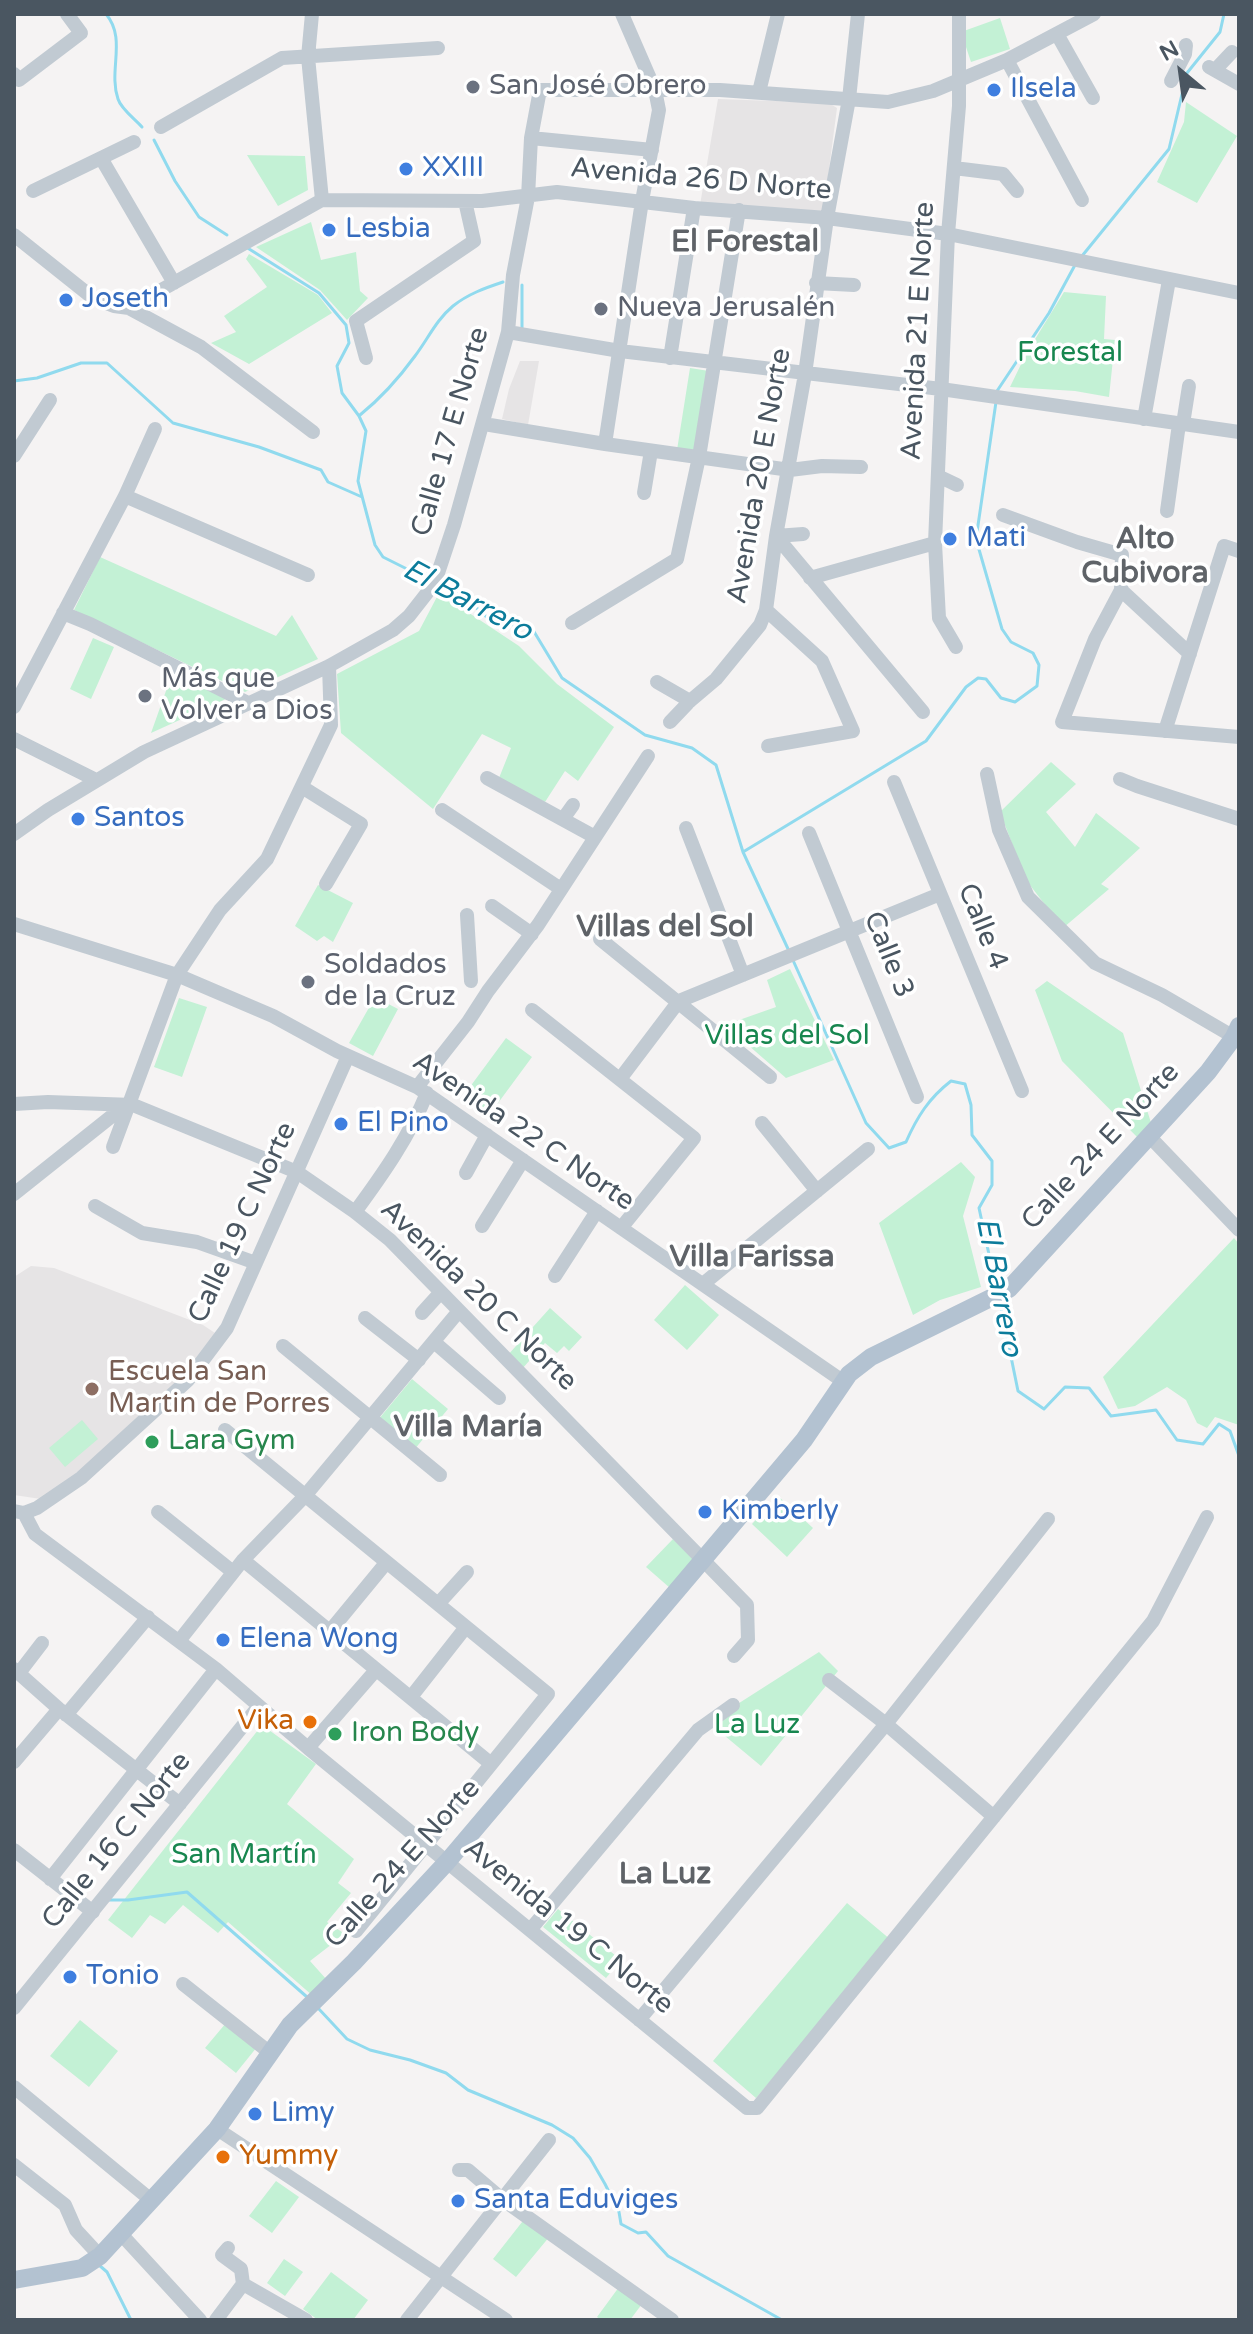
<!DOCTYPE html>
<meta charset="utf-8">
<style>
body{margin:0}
#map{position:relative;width:1253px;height:2334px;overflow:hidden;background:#f5f3f3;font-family:"Varela Round",sans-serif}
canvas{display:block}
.frame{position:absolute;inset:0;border:16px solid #4a5661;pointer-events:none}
.north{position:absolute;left:1141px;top:32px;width:80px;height:80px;-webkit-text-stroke:6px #fff;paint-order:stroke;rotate:331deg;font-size:22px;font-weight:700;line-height:32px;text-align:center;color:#4a5661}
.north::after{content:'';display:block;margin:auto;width:28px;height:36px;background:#4a5661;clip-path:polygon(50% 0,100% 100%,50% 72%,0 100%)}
</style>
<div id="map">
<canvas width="1253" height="2334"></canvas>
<div class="frame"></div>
<div class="north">N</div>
</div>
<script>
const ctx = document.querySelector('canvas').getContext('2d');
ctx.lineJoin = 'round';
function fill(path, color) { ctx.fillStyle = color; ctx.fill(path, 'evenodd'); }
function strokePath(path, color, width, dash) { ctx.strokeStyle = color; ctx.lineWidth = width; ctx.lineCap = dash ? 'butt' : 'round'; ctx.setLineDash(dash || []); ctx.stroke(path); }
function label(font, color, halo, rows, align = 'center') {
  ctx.font = font + ' "Varela Round",sans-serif'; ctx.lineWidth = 7; ctx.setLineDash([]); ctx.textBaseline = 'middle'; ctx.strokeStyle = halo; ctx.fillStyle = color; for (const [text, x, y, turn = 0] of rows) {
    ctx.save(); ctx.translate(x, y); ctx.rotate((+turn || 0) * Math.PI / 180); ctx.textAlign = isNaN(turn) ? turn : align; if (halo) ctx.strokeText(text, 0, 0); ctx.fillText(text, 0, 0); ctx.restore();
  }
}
const education = new Path2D(`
 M718,99L829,103L837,108L823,215L700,205Z
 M520,361H539L528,425L502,419L509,389Z
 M31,1266L54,1268L203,1325L215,1333L190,1371L149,1406L71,1481L41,1499L14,1495V1277Z`);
const green = new Path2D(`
 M1000,18L1010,49L971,62L961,32Z
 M1186,102L1237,136L1197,203L1157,182L1184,122Z
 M247,155L305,156L308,190L278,206Z
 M311,222L321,260L356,252L360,291L368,298L347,320L320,290L256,247Z
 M249,254L318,295L332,313L249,364L211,343L236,332L224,316L267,287L246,259Z
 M1064,292L1106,296L1104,339L1115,340L1109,397L1075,391L1010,387L1026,354Z
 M690,368L709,371L696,453L677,450Z
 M100,557L276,636L292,615L318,659L245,692L74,610Z
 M439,593L519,646L557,684L614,727L578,781L565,771L545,802L499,778L511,748L482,734L433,809L341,733L337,674L419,631Z
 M93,638L114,647L91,699L70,689Z
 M172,674L228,698L151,733Z
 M1051,762L1076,784L1046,812L1075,847L1096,813L1140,848L1101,884L1109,889L1063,928L1026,880L1000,812Z
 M318,885L353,903L333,942L324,936L317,941L295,926Z
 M790,969L834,1060L786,1078L725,1025L776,1007L767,980Z
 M1047,981L1123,1033L1152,1126L1138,1138L1062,1061L1035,990Z
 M375,997L398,1009L373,1056L349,1043Z
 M179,998L207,1007L182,1077L154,1067Z
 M506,1038L532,1057L487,1118L461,1099Z
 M961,1162L975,1177L963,1216L981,1287L940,1300L913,1315L879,1223Z
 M1234,1238L1239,1244V1425L1215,1417L1207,1428L1197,1423L1186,1400L1167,1387L1135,1406L1118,1409L1103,1377Z
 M685,1285L719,1315L687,1350L654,1320Z
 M550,1308L582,1337L569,1351L564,1346L557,1353L545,1343L522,1369L507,1356Z
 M412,1379L448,1409L414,1450L378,1420Z
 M82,1420L98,1439L65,1467L49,1448Z
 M778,1496L813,1528L787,1557L752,1524Z
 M673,1539L695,1560L670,1588L646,1567Z
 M819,1652L838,1671L761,1766L713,1726L722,1714Z
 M262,1725L316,1764L287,1804L354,1859L338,1883L351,1893L327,1922L345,1934L310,1961L327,1980L313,1996L228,1922L218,1933L183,1905L165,1924L150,1915L132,1938L108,1920Z
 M847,1903L891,1940L756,2098L713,2061Z
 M558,1909L621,1960L606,1978L543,1927Z
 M80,2020L118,2051L89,2087L50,2056Z
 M226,2023L257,2047L236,2073L205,2048Z
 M276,2181L299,2197L272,2233L249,2216Z
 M526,2217L550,2236L516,2277L493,2259Z
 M284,2259L303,2272L285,2296L267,2283Z
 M331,2272L368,2300L353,2320H318L303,2309Z
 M619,2287L642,2304L630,2320H601L597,2317Z`);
const stream = new Path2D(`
 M106,14C127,39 108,70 118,99C121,109 135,119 142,127
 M154,140L175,181L199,217L227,235
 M246,247L319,293L346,325L349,343L337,366L342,393L359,416L366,431L358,481L375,545L383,557L427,579
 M1082,256L1169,149L1187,73L1220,32L1224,14
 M522,285V328
 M14,381L37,378L81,363H107L173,423L259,447L321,470L328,482L362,497
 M997,391L1049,313L1075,265
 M360,415C381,398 399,378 415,356C428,339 436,320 453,306C468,294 485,288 503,282
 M438,584L456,590L489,619L533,630L562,678L645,735L692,748L716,765L743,852L789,951
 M743,852L926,741L966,687L978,678L986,679L1001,698L1015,702L1037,686L1039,665L1033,653L1011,642L1002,629L976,539L996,402
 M792,958L866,1123L889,1148L906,1142C917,1117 929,1098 951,1081L965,1084L971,1105L972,1135L992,1161V1185L979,1208L996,1287
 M1000,1303L1018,1391L1044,1409L1065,1387L1089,1388L1111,1416L1156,1410L1177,1440L1203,1444L1219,1424L1230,1431L1239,1456
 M106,1900H128L187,1892L307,1997
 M318,2008L347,2039L370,2050L410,2060L446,2073L468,2090L552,2125L573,2138L590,2158L605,2184L619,2212L621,2224L638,2233L646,2232L668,2256L782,2320
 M99,2265L107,2272L131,2320`);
const minor = new Path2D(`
 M312,14L308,57L322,200
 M1057,34L1093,98
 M1007,60L1082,200
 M1209,67L1239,84
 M1215,70L1232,52
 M14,74L19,80L81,33L67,14
 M1171,81L1185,54L1186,45
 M759,92L778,14
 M161,127L282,58L438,48
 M531,138L652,150
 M101,158L174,283
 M954,168L1003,174L1017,191
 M33,191L134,142
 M14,235L93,298L114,306L129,308L201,347L313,432
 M816,283L854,285
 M129,308L322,200L482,201L557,192L694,208L827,218L948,234L1239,293
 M508,332L620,351L941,389L1239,432
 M366,358L356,321L474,241L465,201
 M670,358L694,208
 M1144,419L1169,280
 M484,424L605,444L790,470L822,466L861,467
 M1183,424L1189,386
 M605,444L642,201L659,110L655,90L622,14
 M14,456L50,400
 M938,476L957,485
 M644,493L651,451
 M125,496L308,575
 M1167,511L1179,424
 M1003,515L1077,542L1122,555L1121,590L1095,639L1062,722L1239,737
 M776,536L923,712
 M776,536L803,534
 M810,578L935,543
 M1121,590L1190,654
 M766,610L822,661L853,731L768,746
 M63,613L90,624L248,703
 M572,623L677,559L699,457L739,210
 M956,647L939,618L935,543L948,234L959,106V14
 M657,682L690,701
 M14,707L125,496L155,429
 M670,722L690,701L716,679L760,625L766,610L776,536L805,374L827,218L849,99L858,14
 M1165,731L1224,546L1239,551
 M14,739L96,780
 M987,774L999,830L1028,897L1095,963L1162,995L1234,1037
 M487,778L595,837
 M1120,779L1137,786L1239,819
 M894,782L1022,1091
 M302,787L361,824L326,884
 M442,810L561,889
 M563,819L573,805
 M686,828L743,975
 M809,833L917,1097
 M14,834L48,810L144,752L329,666L393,630L409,616L427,593L438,573L454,525L508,332L513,275L528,197L531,138L540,90H720L888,102L933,91L1007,60L1094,14
 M492,906L532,934
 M467,915L471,981
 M14,924L177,975L273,1016L337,1051L417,1087L844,1382
 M600,939L770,1077
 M532,1010L694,1138L621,1228
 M620,1079L679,1001L940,894
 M417,1087L468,1022L488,991L538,925L648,756
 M14,1104L48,1102L133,1105L297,1172L355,1212L390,1240L747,1605L748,1640L734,1656
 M762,1123L817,1191
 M1149,1136L1239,1230
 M113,1147L177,975L220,910L267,859L331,725L329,666
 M466,1173L487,1135
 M14,1194L127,1104
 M95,1206L142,1233L197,1242L256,1263
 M355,1212C383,1174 409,1137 427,1093
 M482,1226L523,1160
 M555,1276L597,1211
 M703,1284L868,1149
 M422,1313L441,1292
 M365,1318L419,1360
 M434,1342L499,1398
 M283,1346L440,1475
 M225,1430L548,1694L356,1931
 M14,1511L24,1513L37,1508L81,1478L188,1380L227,1328L348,1056
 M158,1512L233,1572
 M24,1513L35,1534L216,1669L308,1748L747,2108H757L1153,1621L1207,1517
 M243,1560L490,1763
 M438,1604L467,1572
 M330,1631L386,1563
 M179,1641L243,1560L304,1497L459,1311
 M14,1669L59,1709L180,1804
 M19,1673L42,1643
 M829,1680L886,1724L994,1817
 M411,1697L466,1627
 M66,1715L148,1617
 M308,1748L376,1670
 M14,1762L59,1709
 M14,1850L93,1912
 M50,1879L216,1669
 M530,1930L698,1730L733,1705
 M183,1984L269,2052
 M14,2008L259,1706
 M639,2020L886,1724L1048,1519
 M14,2087L151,2200
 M217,2129L506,2320
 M14,2165L65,2205L76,2230L100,2256
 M459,2170H468L502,2199L672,2320
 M121,2234L200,2320
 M228,2248L222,2255L241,2269L243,2284
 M216,2320L243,2284L306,2320
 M407,2320L549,2140`);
const major = new Path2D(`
 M14,2280L82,2268L100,2256L217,2129L290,2025L354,1962L447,1862L696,1568L804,1440L849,1374L871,1357L1009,1289L1208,1072L1234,1037L1239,1026`);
const markers = [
 [473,87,8,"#6b7280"],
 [994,90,8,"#3f7fe0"],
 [406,169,8,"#3f7fe0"],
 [329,230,8,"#3f7fe0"],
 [66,300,8,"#3f7fe0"],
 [601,309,8,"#6b7280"],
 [950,539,8,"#3f7fe0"],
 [145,696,8,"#6b7280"],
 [78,819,8,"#3f7fe0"],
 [308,982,8,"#6b7280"],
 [341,1124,8,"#3f7fe0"],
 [92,1389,8,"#8d6e63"],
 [152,1442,8,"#2e9e5b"],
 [705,1512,8,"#3f7fe0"],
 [223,1640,8,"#3f7fe0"],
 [310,1722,8,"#e8710a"],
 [335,1734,8,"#2e9e5b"],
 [70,1977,8,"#3f7fe0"],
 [255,2114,8,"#3f7fe0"],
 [223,2157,8,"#e8710a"],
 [458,2201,8,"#3f7fe0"]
];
const worshipNames = [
 ["San José Obrero",489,87],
 ["Nueva Jerusalén",617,309],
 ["Más que",161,680],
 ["Volver a Dios",161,712],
 ["Soldados",324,966],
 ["de la Cruz",324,998]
];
const shopNames = [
 ["Ilsela",1010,90],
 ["XXIII",422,169],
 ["Lesbia",345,230],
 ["Joseth",82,300],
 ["Mati",966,539],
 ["Santos",94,819],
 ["El Pino",357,1124],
 ["Kimberly",721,1512],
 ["Elena Wong",239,1640],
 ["Tonio",86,1977],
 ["Limy",271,2114],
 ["Santa Eduviges",474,2201]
];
const streetNames = [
 ["Avenida 26 D Norte",701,180,5],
 ["Avenida 21 E Norte",919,331,-87],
 ["Calle 17 E Norte",451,432,-74],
 ["Avenida 20 E Norte",760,476,-80],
 ["Calle 4",982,927,68],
 ["Calle 3",888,955,68],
 ["Avenida 22 C Norte",523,1132,34],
 ["Calle 24 E Norte",1101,1147,-47],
 ["Calle 19 C Norte",243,1223,-65],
 ["Avenida 20 C Norte",478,1296,44],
 ["Calle 16 C Norte",117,1841,-51],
 ["Calle 24 E Norte",403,1864,-48],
 ["Avenida 19 C Norte",568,1927,39]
];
const parkNames = [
 ["Forestal",1070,354],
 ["Villas del Sol",787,1037],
 ["La Luz",757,1726],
 ["San Martín",244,1856]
];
const educationNames = [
 ["Escuela San",108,1373],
 ["Martin de Porres",108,1405]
];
const leisureNames = [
 ["Lara Gym",168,1442],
 ["Iron Body",351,1734]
];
const foodNames = [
 ["Vika",294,1722],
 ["Yummy",239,2157,"left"]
];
const neighbourhoodNames = [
 ["El Forestal",745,243],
 ["Alto",1145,540],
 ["Cubivora",1145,574],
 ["Villas del Sol",665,928],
 ["Villa Farissa",752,1258],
 ["Villa María",468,1428],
 ["La Luz",665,1875]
];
const waterNames = [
 ["El Barrero",467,601,28],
 ["El Barrero",998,1287,79]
];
fill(education, '#e6e4e5');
fill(green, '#c3f1d5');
strokePath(stream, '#90daee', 3);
strokePath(minor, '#c1cad2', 14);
strokePath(major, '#b3c2d1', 18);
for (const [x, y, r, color] of markers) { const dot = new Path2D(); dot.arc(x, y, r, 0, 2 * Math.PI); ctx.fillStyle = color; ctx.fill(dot); strokePath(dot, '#fff', 3); }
label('28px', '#5b616d', '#fff', worshipNames, 'left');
label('28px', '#366cbe', '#fff', shopNames, 'left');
label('28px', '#4a5661', '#fff', streetNames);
label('28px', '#17864f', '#fff', parkNames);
label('28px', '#785e54', '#fff', educationNames, 'left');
label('28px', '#27864d', '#fff', leisureNames, 'left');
label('28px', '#c56008', '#fff', foodNames, 'right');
label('bold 30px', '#5f6368', '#fff', neighbourhoodNames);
label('italic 30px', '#0c7c9b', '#fff', waterNames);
</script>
